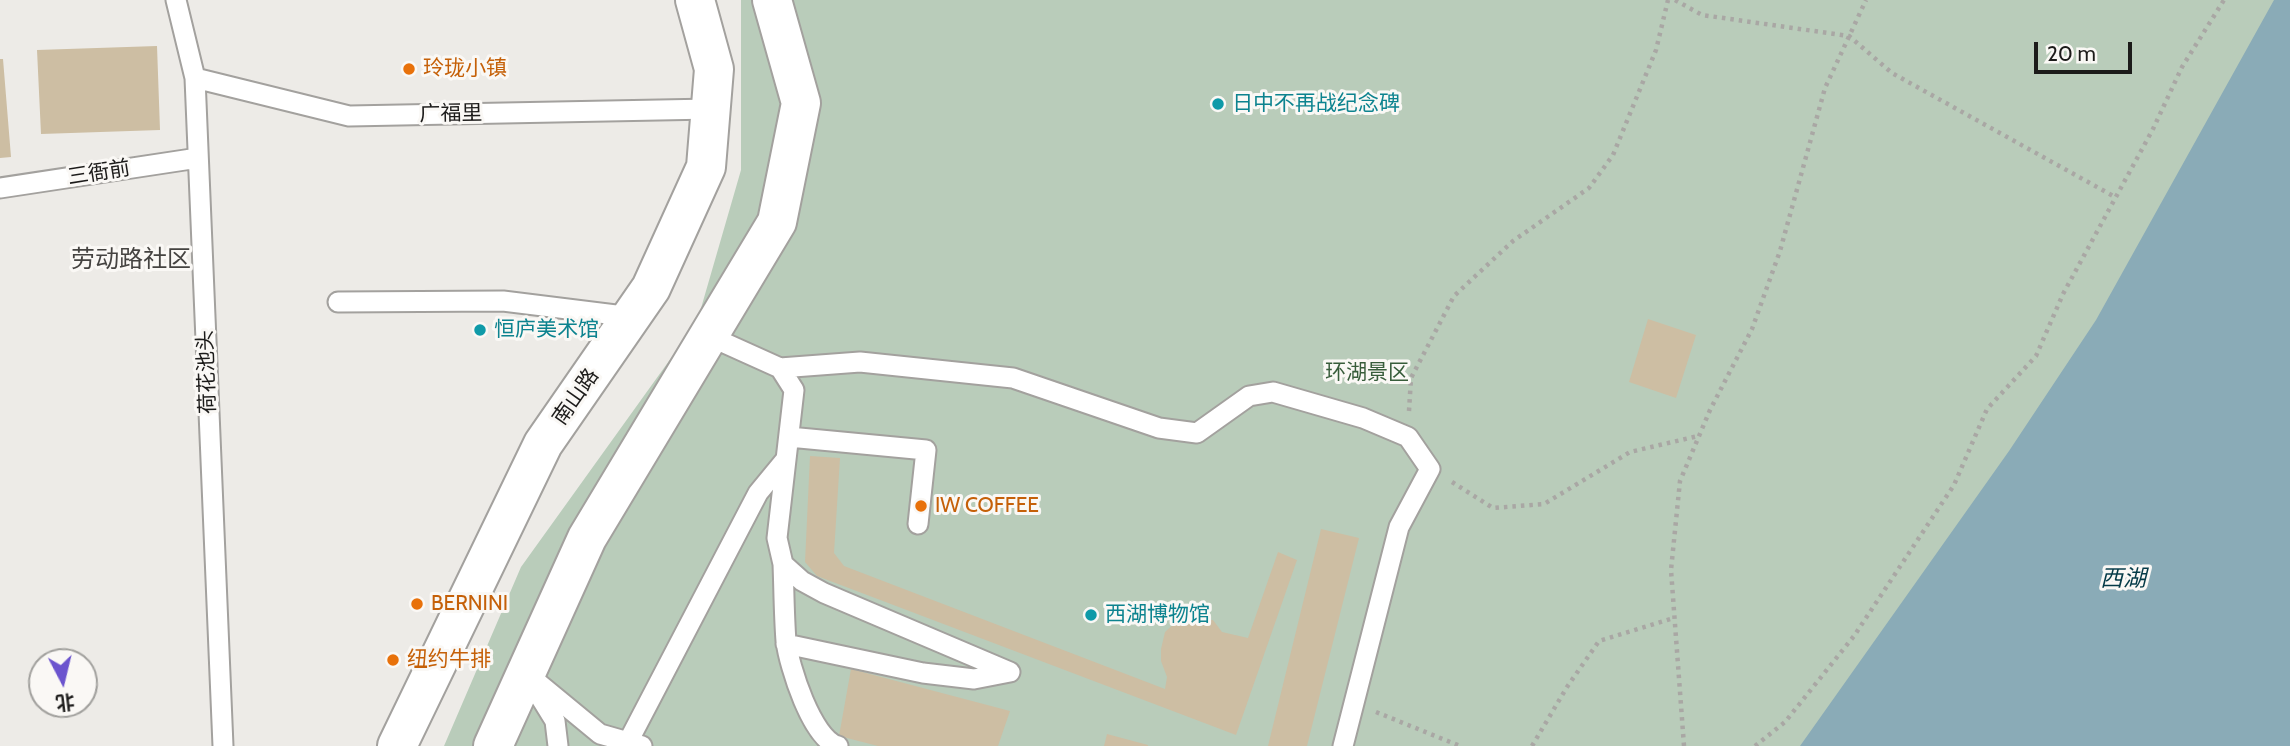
<!DOCTYPE html>
<meta charset="utf-8">
<style>
body{margin:0}
#map{position:relative;width:2290px;height:746px;overflow:hidden;background:#edebe7;font-family:Cabin,"Noto Sans SC",sans-serif}
canvas{display:block}
.north{position:absolute;left:28px;top:648px;width:70px;height:70px;box-sizing:border-box;background:#faf8f5;border:2px solid #a1a09d;border-radius:50%;rotate:173deg;font-size:19px;font-weight:700;line-height:28px;text-align:center;color:#1c1b1a}
.north::after{content:'';display:block;margin:auto;width:24px;height:32px;background:#6b54ce;clip-path:polygon(50% 0,100% 100%,50% 72%,0 100%)}
.scale{position:absolute;left:2034px;top:42px;width:98px;height:32px;box-sizing:border-box;border:4px solid #1c1b1a;border-top:0;padding-left:9px;font-size:21px;line-height:24px;white-space:nowrap;color:#1c1b1a;-webkit-text-stroke:5px #faf8f5;paint-order:stroke}
</style>
<div id="map">
<canvas width="2290" height="746"></canvas>
<div class="north">北</div>
<div class="scale">20 m</div>
</div>
<script>
const ctx = document.querySelector('canvas').getContext('2d');
ctx.lineJoin = 'round';
function fill(path, color) { ctx.fillStyle = color; ctx.fill(path, 'evenodd'); }
function strokePath(path, color, width, dash) { ctx.strokeStyle = color; ctx.lineWidth = width; ctx.lineCap = dash ? 'butt' : 'round'; ctx.setLineDash(dash || []); ctx.stroke(path); }
function label(font, color, halo, rows, align = 'center') {
  ctx.font = font + ' Cabin,"Noto Sans SC",sans-serif'; ctx.lineWidth = 6; ctx.setLineDash([]); ctx.textBaseline = 'middle'; ctx.strokeStyle = halo; ctx.fillStyle = color; for (const [text, x, y, turn = 0] of rows) {
    ctx.save(); ctx.translate(x, y); ctx.rotate((+turn || 0) * Math.PI / 180); ctx.textAlign = isNaN(turn) ? turn : align; if (halo) ctx.strokeText(text, 0, 0); ctx.fillText(text, 0, 0); ctx.restore();
  }
}
const green = new Path2D(`
 M741,0H2290V746H444L521,567L697,322L741,170Z`);
const water = new Path2D(`
 M2274,0H2290V746H1800L2009,451L2096,320Z`);
const building = new Path2D(`
 M157,46L160,130L41,134L37,50Z
 M0,59H3L11,157L0,158Z
 M1648,319L1696,335L1676,398L1629,382Z
 M810,456L840,458L834,553L844,566L1165,689L1167,677L1161,661V649L1165,632L1177,621L1195,619L1213,620L1222,632L1248,638L1278,552L1297,560L1236,735L817,576L805,562Z
 M1321,529L1359,538L1307,746H1268Z
 M851,669L1010,711L998,746H878L839,736Z
 M1107,734L1148,745V746H1104Z`);
const path = new Path2D(`
 M1675,0L1702,15L1849,36L1892,73L2115,197
 M1409,411L1411,378L1454,296L1513,241L1589,188L1613,155L1656,50L1668,0
 M1452,482L1493,508L1544,504L1630,452L1698,436
 M1376,712L1460,746
 M1532,746L1567,687L1599,641L1674,618
 M1684,746L1671,570L1680,481L1710,410L1752,329L1780,251L1825,88L1866,0
 M1755,746L1785,722L1854,636L1954,485L1987,409L2036,356L2063,294L2153,129L2182,67L2224,0`);
const service = new Path2D(`
 M176,0L195,78L223,746
 M195,78L349,116L711,109
 M0,188L198,158
 M338,302L503,301L632,317
 M709,336L780,368L794,390L777,538L783,564L802,581L824,593L1010,672L974,679L923,673L786,644
 M780,368L860,362L1013,378L1159,428L1197,433L1249,396L1273,392L1363,418L1408,437L1430,469L1399,527L1343,746
 M789,437L926,450L918,524
 M783,564C784,589 784,615 786,641C789,666 812,739 838,746
 M526,673L600,734L642,746
 M534,687L555,721L558,746
 M628,742L758,493L786,459`);
const primary = new Path2D(`
 M397,746L543,444L651,288L706,167L714,69L695,0
 M493,746L587,538L777,222L801,103L772,0`);
const markers = [
 [409,69,7,"#e8710a"],
 [1218,104,7,"#0f9aa8"],
 [480,330,7,"#0f9aa8"],
 [921,506,7,"#e8710a"],
 [417,604,7,"#e8710a"],
 [1091,615,7,"#0f9aa8"],
 [393,660,7,"#e8710a"]
];
const foodNames = [
 ["玲珑小镇",423,69],
 ["IW COFFEE",935,506],
 ["BERNINI",431,604],
 ["纽约牛排",407,660]
];
const cultureNames = [
 ["日中不再战纪念碑",1232,104],
 ["恒庐美术馆",494,330],
 ["西湖博物馆",1105,615]
];
const streetNames = [
 ["广福里",451,114,-1],
 ["三衙前",99,173,-9],
 ["荷花池头",207,372,-92],
 ["南山路",576,397,-55]
];
const parkNames = [
 ["环湖景区",1367,373]
];
const waterNames = [
 ["西湖",2123,579]
];
const quarterNames = [
 ["劳动路社区",131,260]
];
fill(green, '#b9ccba');
fill(water, '#8aabb7');
fill(building, '#cdbea3');
strokePath(service, '#a3a19e', 23);
strokePath(primary, '#a3a19e', 42);
strokePath(path, '#a9a7a4', 4.5, [3.5, 5]);
strokePath(service, '#fff', 19);
strokePath(primary, '#fff', 38);
for (const [x, y, r, color] of markers) { const dot = new Path2D(); dot.arc(x, y, r, 0, 2 * Math.PI); ctx.fillStyle = color; ctx.fill(dot); strokePath(dot, '#faf8f5', 2.5); }
label('21px', '#c56008', '#faf8f5', foodNames, 'left');
label('21px', '#0d838f', '#faf8f5', cultureNames, 'left');
label('21px', '#1c1b1a', '#faf8f5', streetNames);
label('21px', '#385d3b', '#faf8f5', parkNames);
label('italic 23px', '#043a47', '#faf8f5', waterNames);
label('24px', '#454341', '#faf8f5', quarterNames);
</script>
